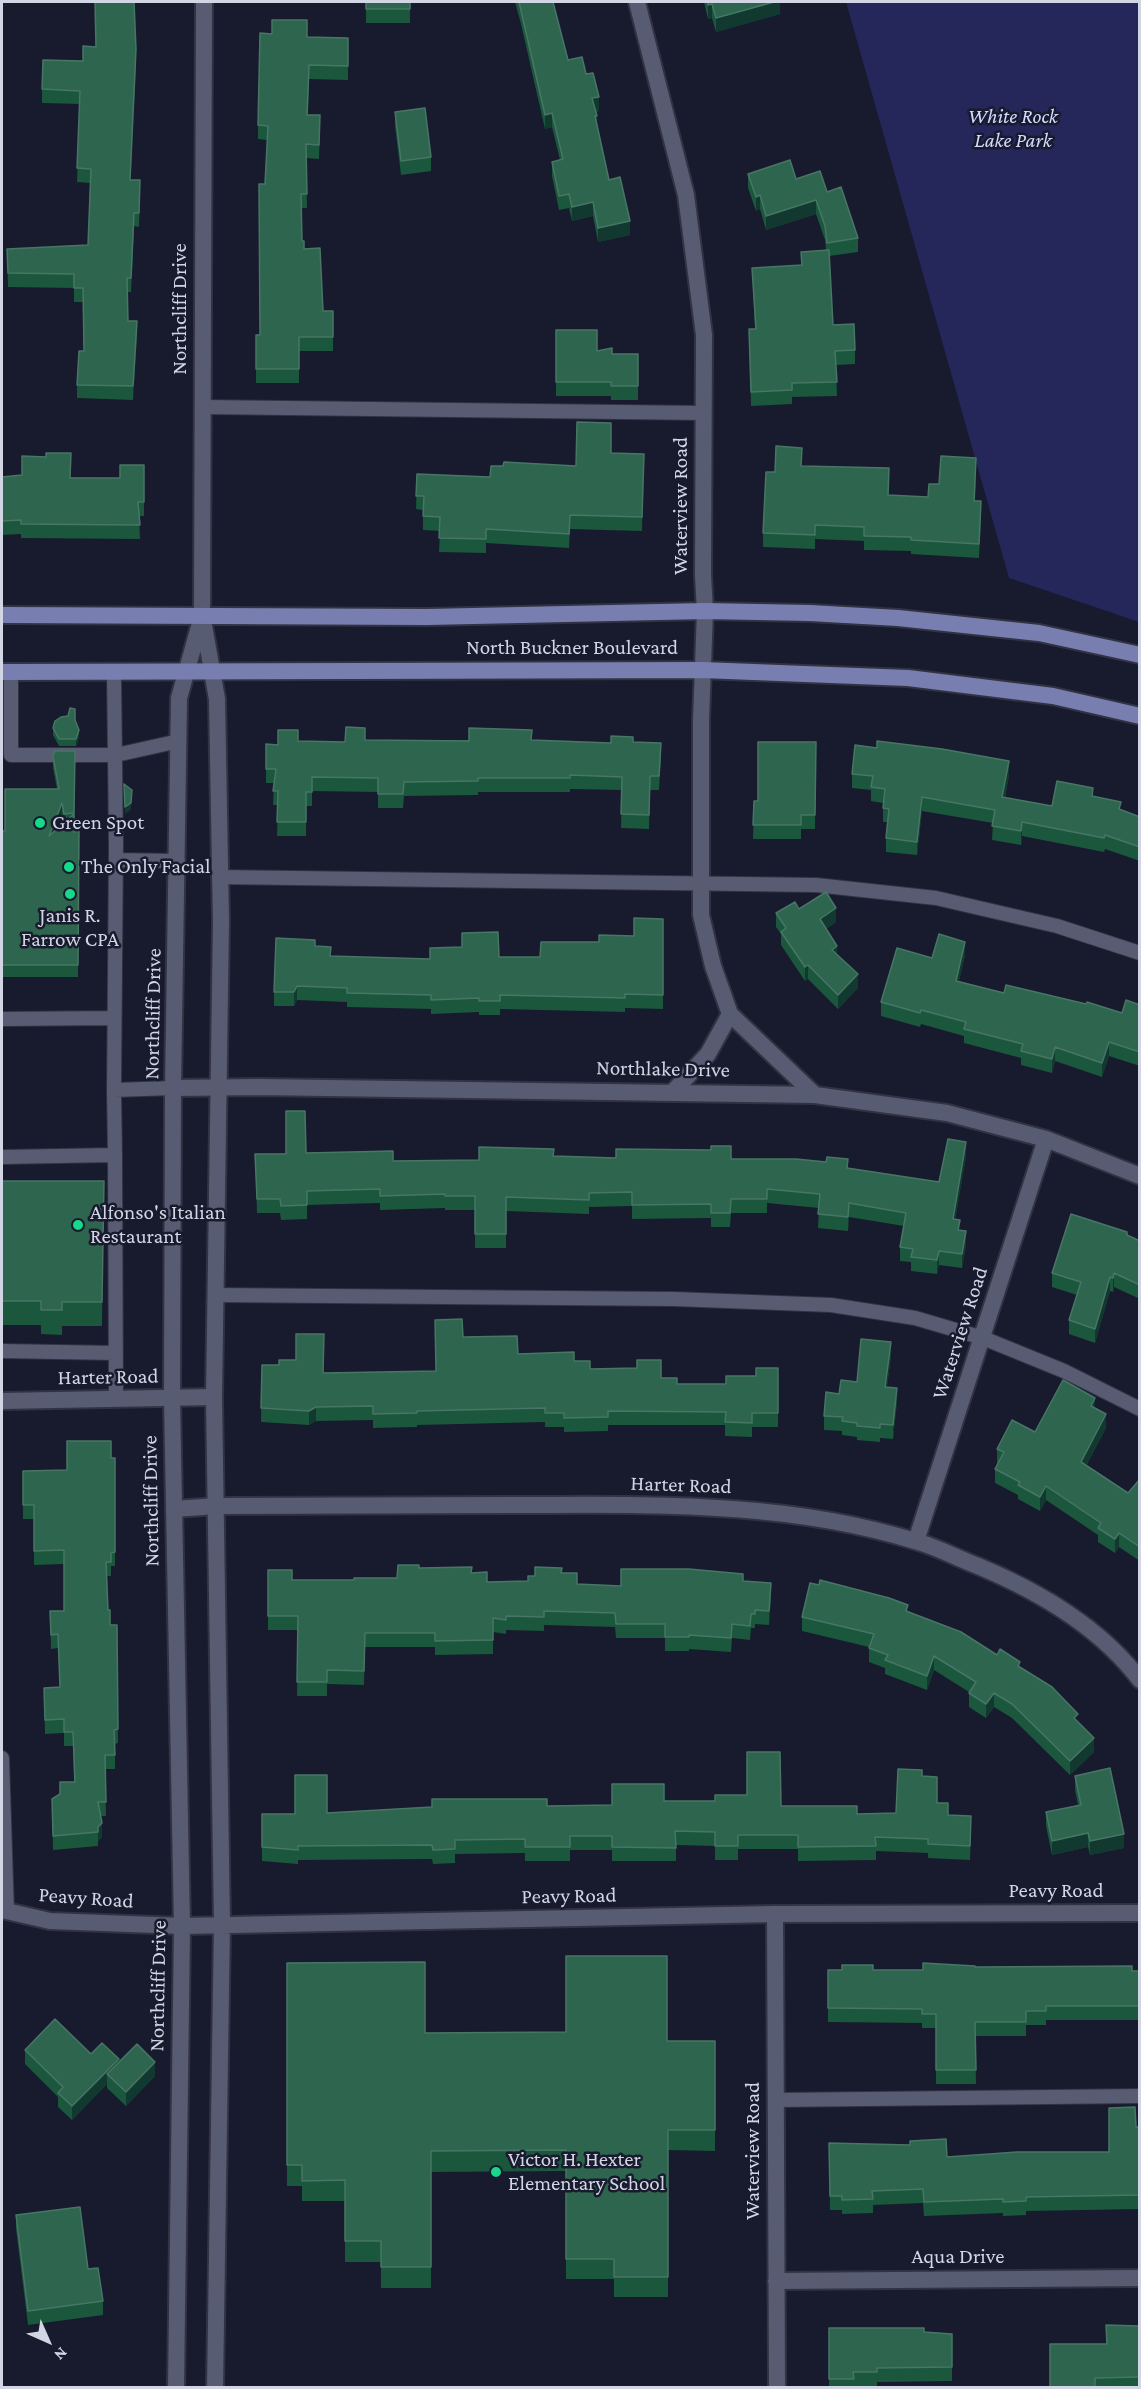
<!DOCTYPE html>
<style>
body{margin:0}
#map{position:relative;width:1141px;height:2389px;overflow:hidden;background:#181a2d;font-family:"Crimson Pro",serif}
canvas{display:block}
.frame{position:absolute;inset:0;border:3px solid #d2d5e3;pointer-events:none}
.north{position:absolute;left:18px;top:2311px;width:60px;height:60px;-webkit-text-stroke:4px #181a2d;paint-order:stroke;rotate:135deg;font-size:16px;font-weight:700;line-height:24px;text-align:center;color:#d2d5e3}
.north::after{content:'';display:block;margin:auto;width:21px;height:27px;background:#d2d5e3;clip-path:polygon(50% 0,100% 100%,50% 72%,0 100%)}
</style>
<div id="map">
<canvas width="1141" height="2389"></canvas>
<div class="frame"></div>
<div class="north">N</div>
</div>
<script>
const ctx = document.querySelector('canvas').getContext('2d');
ctx.lineJoin = 'round';
function fill(path, color) { ctx.fillStyle = color; ctx.fill(path, 'evenodd'); }
function strokePath(path, color, width, dash) { ctx.strokeStyle = color; ctx.lineWidth = width; ctx.lineCap = dash ? 'butt' : 'round'; ctx.setLineDash(dash || []); ctx.stroke(path); }
function label(font, color, halo, rows, align = 'center') {
  ctx.font = font + ' "Crimson Pro",serif'; ctx.lineWidth = 5; ctx.setLineDash([]); ctx.textBaseline = 'middle'; ctx.strokeStyle = halo; ctx.fillStyle = color; for (const [text, x, y, turn = 0] of rows) {
    ctx.save(); ctx.translate(x, y); ctx.rotate((+turn || 0) * Math.PI / 180); ctx.textAlign = isNaN(turn) ? turn : align; if (halo) ctx.strokeText(text, 0, 0); ctx.fillText(text, 0, 0); ctx.restore();
  }
}
const green = new Path2D(`
 M846,2H1139V622L1009,578Z`);
const service = new Path2D(`
 M203,407L704,413
 M11,672V755H116L179,741
 M116,860L178,861
 M219,877L816,885L936,898L1057,926L1140,953
 M2,1019L114,1018
 M114,1090L116,846L114,673
 M115,1155L116,1399
 M2,1157L115,1155L114,1090L173,1088
 M215,1295L674,1299L831,1305L915,1318L983,1338L1064,1371L1140,1409
 M2,1351L116,1353
 M2,1758L7,1912
 M775,2100L1140,2096`);
const minor = new Path2D(`
 M637,2L686,195L704,335L703,575L705,611L701,720V915L713,966L730,1014L815,1095
 M202,616L204,2
 M173,1088L258,1087L815,1095L947,1113L1046,1139L1140,1176
 M673,1092L708,1054L730,1014
 M2,1401L214,1397
 M174,1509L217,1506C314,1506 412,1505 509,1505C645,1505 783,1500 915,1541C937,1547 957,1558 978,1566C1038,1591 1100,1627 1140,1680
 M916,1541L1046,1139
 M775,1914L777,2388
 M776,2281L1140,2278`);
const tertiary = new Path2D(`
 M203,620L217,699L221,922L214,1397L222,1924L215,2388
 M2,1910L50,1921L182,1926L775,1914L1140,1913
 M176,2388L182,1926L172,1399L173,1088L179,698L202,616`);
const primary = new Path2D(`
 M2,615L427,617L705,611L810,613L898,618L1039,633L1140,655
 M2,672L702,670L908,678L1053,696L1140,716`);
const wall = new Path2D(`
 M366,2H410V23H366Z
 M515,2H553L568,60L586,74L599,111L596,112L597,123L609,180L630,235L598,242L593,216L572,221L569,208L559,210L552,176V162L560,160L552,127L545,129L521,24Z
 M704,2H780V14L716,32L712,18L708,19Z
 M307,37L348,38V80L309,79L308,115L320,129L319,159L306,158L307,208H301L302,241L323,311H333V351H299V383H256V335H260L267,140L258,139V125Z
 M136,63L130,180L140,194L139,227L134,226L131,292H127L128,321L137,335L133,400L77,398V385L84,351L83,302H74V288L8,287L7,249L88,245L90,183L77,182L80,104L42,103V89Z
 M395,112L431,157V171L401,175L395,126Z
 M748,174L796,179L827,192L858,238V252L829,256L833,325L855,350V364L836,365L837,396L792,397V404L751,406L749,329H755L752,268L801,265V252L826,250L825,240L816,214L766,230L760,209L756,211L748,188Z
 M556,330L597,351L612,354H638V400H611V396H556Z
 M611,453L644,454L642,531L570,529L569,548L486,543V553L439,552L440,531L423,530V510L416,509L417,474L490,477L503,466H576Z
 M144,465V516H139L140,539L21,538V534L2,535V477L120,478Z
 M801,466L889,495L928,497L939,484L976,472L975,501L981,515L979,558L911,554V551L864,550V541L815,539V549L763,547V533L775,472Z
 M75,720L79,737L76,746H59L53,735V728Z
 M365,740H532L611,743L633,742L661,757L659,790H650L649,829L621,828L622,790L570,789V792H478V795L404,796L403,808H378V792L312,791V806H306V836H277L278,805H273L274,783H266V744L278,745L298,741L345,742Z
 M816,742L815,829H801V839H753L754,801H758Z
 M75,751L74,832L79,831L78,977H2V831H5L57,789L53,768V756ZM62,816L63,824L56,829Z
 M852,774L1009,775L1005,798L1052,806L1093,796L1121,810L1140,817V861L1105,849L1104,852L1022,836L1021,845L992,840L993,823L922,811L917,855L886,852V838L887,822H883V803L871,801V790L852,788Z
 M799,909L836,922L826,929L837,954L858,988L838,1009L808,979L805,981L781,945V934L776,927V913Z
 M663,919V1009L625,1008V1012L500,1009V1015H479V1012L431,1014V1009L347,1007V1002L297,1000L294,1006H274V992L315,946L331,956L430,959L499,957H540L599,942L634,936Z
 M965,955L959,981L1004,993L1122,1013L1140,1005V1066L1109,1056L1102,1077L1055,1061L1052,1073L1021,1065V1058L964,1043V1036L921,1024L920,1027L881,1016V1002L932,958Z
 M306,1153L393,1161L479,1160L554,1157L731,1159L848,1168L939,1182L966,1156L955,1220L966,1245L962,1268L939,1265L937,1274L911,1271V1262L900,1261V1247L904,1226L849,1217L848,1231L818,1228L819,1208L767,1203V1213H731L730,1227H711V1218L632,1219V1206L589,1207V1214L506,1211V1248H475V1210H445V1208L380,1210V1203L307,1205V1219L281,1220L280,1213H257L255,1154Z
 M2,1181H104L102,1326H62V1335L41,1334V1325H2Z
 M1127,1235L1140,1241V1299L1114,1287L1113,1292L1110,1291L1095,1343L1069,1334V1320L1077,1295L1052,1287V1273Z
 M463,1337L518,1354L574,1361L590,1369L661,1378L677,1384H726L756,1376L778,1368V1427H752V1437L725,1436V1425H608V1431L564,1432V1427H545V1422L417,1425V1427L373,1428V1420L316,1421L309,1425L261,1422L262,1365L323,1373L435,1371Z
 M891,1356L887,1387L897,1402L893,1439L880,1438V1442L857,1440V1437L842,1435V1431L824,1430V1416L857,1382Z
 M1095,1409L1106,1428L1086,1466L1128,1493L1140,1479V1561L1119,1547L1115,1553L1098,1542V1535L1046,1500L1040,1511L1018,1499V1495L995,1483V1469L998,1463H997V1449Z
 M111,1458H115V1566H111V1576H107L108,1610L110,1625H117L118,1743L115,1744V1769H105L106,1816H101L102,1837L98,1841V1846L53,1850L52,1799L60,1794L74,1782L73,1746H64V1733L45,1734L44,1688L60,1687L58,1648L51,1649L50,1611H64V1564L34,1565V1519H23V1471L67,1470Z
 M419,1568L471,1573L487,1582L528,1581L535,1576L562,1573L577,1584L621,1586L743,1581L771,1597L769,1625L755,1624V1628H751L750,1640L732,1638L731,1652L689,1649V1651H665V1638H616L615,1627L544,1625V1631L506,1630V1634L493,1632V1654L435,1655V1647H365L364,1685L327,1684V1696H297L298,1630H268V1570L292,1580H354L397,1578Z
 M908,1611L997,1655L1020,1668L1078,1722L1094,1752L1070,1775L1012,1718L994,1707L986,1718L969,1707V1692L934,1670L927,1690L885,1674V1668L869,1662V1647L802,1631V1617Z
 M922,1776L937,1803L948,1815L971,1830L970,1860L928,1858V1853L876,1851V1860L798,1861V1849H738V1860H715V1846L676,1845V1861H612V1850H570V1861H525V1853L455,1854V1863L433,1864L432,1859L298,1860V1864L262,1861V1814L327,1813L547,1806L612,1805L664,1801L781,1806L857,1814L896,1813Z
 M1075,1776L1124,1848L1090,1855L1088,1847L1052,1855L1046,1826V1812L1078,1805L1075,1790Z
 M287,1963L425,2033L667,2041H715V2151L668,2150V2297H614V2279H566V2171L431,2172V2288H381V2262H345V2201H302V2186H287Z
 M975,1967L1140,1971V2020H1046V2025H1026V2036H975L976,2084H936V2028H922V2023L828,2022V1970H923Z
 M25,2050L91,2054L119,2062L155,2076L126,2106L107,2088V2084L72,2120L58,2107V2097L25,2064Z
 M1136,2127H1140V2209L1026,2211V2215L1003,2216V2213L924,2216L923,2203L873,2205V2213L842,2214V2210H830L829,2157H947L1109,2152Z
 M16,2215L88,2269L103,2301V2315L28,2325L16,2229Z
 M1106,2325L1140,2326V2388H1050L1106,2344Z
 M829,2328L924,2332L952,2334V2381L877,2382V2386L829,2388Z`);
const shadedWall = new Path2D(`
 M774,2H780V14L716,32V18Z
 M712,4V18L708,19V5Z
 M136,49V63L130,194V180Z
 M599,97V111L592,112V98Z
 M552,113V127L545,129V115Z
 M760,195V209L756,211V197Z
 M816,200V214L766,230V216Z
 M593,202V216L572,221V207Z
 M134,213V226L131,292V278Z
 M630,221V235L598,242V228Z
 M137,321V335L133,400V386Z
 M981,501V515L979,558V544Z
 M79,730V737L76,746V739Z
 M1009,761V775L1002,811V797Z
 M132,790L131,810L125,814V807Z
 M922,797V811L917,855V842Z
 M62,803V816L49,849V836Z
 M1022,822V836L1021,845V831Z
 M836,908V922L820,933V919Z
 M965,942V955L956,995V981Z
 M837,946V960L832,950Z
 M808,965V979L805,981V967Z
 M858,974V988L838,1009V995Z
 M297,986V1000L294,1006V992Z
 M1109,1042V1056L1102,1077V1063Z
 M1055,1047V1061L1052,1073V1059Z
 M966,1142V1156L953,1233V1219Z
 M849,1203V1217L848,1231V1217Z
 M966,1231V1245L962,1268V1254Z
 M939,1251V1265L937,1274V1260Z
 M1114,1273V1287L1113,1292V1278Z
 M1110,1277V1291L1095,1343V1329Z
 M891,1342V1356L885,1401V1387Z
 M897,1388V1402L893,1439V1425Z
 M1095,1398V1412L1091,1406Z
 M316,1407V1421L309,1425V1411Z
 M1106,1414V1428L1081,1476V1462Z
 M1046,1486V1500L1040,1511V1497Z
 M1119,1533V1547L1115,1553V1539Z
 M771,1583V1597L769,1625V1611Z
 M934,1656V1670L927,1690V1676Z
 M994,1693V1707L986,1718V1704Z
 M1094,1738V1752L1070,1775V1761Z
 M102,1823V1837L98,1841V1827Z
 M1088,1833V1847L1052,1855V1841Z
 M1124,1834V1848L1090,1855V1841Z
 M119,2059V2073L107,2074V2084L72,2120V2106Z
 M155,2062V2076L126,2106V2092Z`);
const building = new Path2D(`
 M95,2H134L136,49L130,180H140L139,213H134L131,278H127L128,321H137L133,386L77,385L79,351H84L83,288H74V274L8,273L7,249L88,245L91,169L77,168L80,91L42,89L43,60L83,61V46L96,47Z
 M366,2H410V9H366Z
 M519,2H553L568,60L582,57L586,74L593,73L599,97L592,98L597,116H595L609,180L620,177L630,221L598,228L593,202L572,207L569,194L559,196L552,162L563,159L552,113L545,115Z
 M708,2H774L716,18L712,4L708,5Z
 M272,20H307V37L348,38V66L309,65L307,115H320L319,145L306,144L307,194H301L302,241H304V249L320,248L323,311H333V337H299V369H256V335H260L259,184H265L268,126L258,125L260,33L272,34Z
 M425,108L431,157L401,161L395,112Z
 M790,160L796,179L820,171L827,192L841,187L858,238L827,243L825,226L816,200L766,216L760,195L756,197L748,174Z
 M829,250L833,325L854,324L855,350L835,351L837,382L792,383V390L751,392L749,329H756L752,268L802,265L801,252Z
 M556,330H597V351L612,348V354H638V386H611V382H556Z
 M577,422L611,423V453L644,454L642,517L570,515L569,534L486,529V539L439,538L440,517L423,516L424,496H416L417,474L490,477L491,466H503L504,462L576,466Z
 M776,446L802,448L801,466L889,468L888,495L928,497L929,484H939L941,456L976,458L974,501H981L979,544L911,540V537L864,536V527L815,525V535L763,533L766,472H775Z
 M46,453H71L70,478H120V465H144V502H138L140,525L21,524V520L2,521V477L22,475V456L46,457Z
 M70,708L75,709V720L79,730L76,739H59L53,728L55,721L61,717L68,716Z
 M346,727L365,728V740L469,741V728L532,730L531,740L611,743V736L633,737V742L661,743L659,776H650L649,815L621,814L622,777L570,775V778H478V781L404,782L403,794H378V778L312,777V792H306V822H277L278,791H273L276,769H266V744L278,745V730H298V741L345,742Z
 M877,741L942,749L1009,761L1002,797L1052,806L1057,781L1093,788L1092,796L1121,802L1119,809L1140,817V847L1105,835L1104,838L1022,822L1021,831L992,826L995,810L922,797L917,842L886,838L889,809L883,808L885,789L871,787L873,776L852,774L855,745L877,748Z
 M758,742H816L815,815H801V825H753L754,801H758Z
 M55,751H75L74,813L64,814L62,803L49,836L74,814V832L79,831L78,965H2V831H5V789H59L53,756Z
 M124,784L132,790L131,803L125,807Z
 M826,892L836,908L820,919L837,946L832,950L858,974L838,995L808,965L805,967L781,932L786,928L776,913L795,902L799,909Z
 M634,918L663,919V995L625,994V998L500,995V1001H479V998L431,1000V995L347,993V988L297,986L294,992H274L276,938L315,940V946L331,947L330,956L430,959V948L462,947V933L498,932L499,957H540L541,942H599V935L634,936Z
 M939,934L965,942L956,981L1004,993L1006,985L1086,1004L1087,1002L1122,1013L1126,1000L1140,1005V1052L1109,1042L1102,1063L1055,1047L1052,1059L1021,1051L1023,1044L964,1029L966,1022L921,1010L920,1013L881,1002L897,948L932,958Z
 M286,1111H305L306,1153L393,1151V1161L479,1160V1147L554,1149L553,1156L616,1158V1149L711,1150V1146H731V1159H796L826,1162L827,1157L848,1159L847,1168L939,1182L948,1139L966,1142L953,1219L960,1220L958,1230L966,1231L962,1254L939,1251L937,1260L911,1257L913,1249L900,1247L906,1213L849,1203L848,1217L818,1214L820,1194L767,1189V1199H731L730,1213H711V1204L632,1205V1192L589,1193V1200L506,1197V1234H475V1196H445V1194L380,1196V1189L307,1191V1205L281,1206L280,1199H257L255,1154H286Z
 M2,1181H104L102,1302H62V1310H41V1301H2Z
 M1071,1214L1127,1232V1235L1140,1241V1285L1114,1273L1113,1278L1110,1277L1095,1329L1069,1320L1081,1282L1052,1273Z
 M462,1319L463,1337L517,1336L518,1354L574,1352V1361H590V1369L637,1368V1360H661V1378H677V1384H726V1376H756V1368H778V1413H752V1423L725,1422L726,1412L608,1411V1417L564,1418V1413H545V1408L417,1411V1413L373,1414V1406L316,1407L309,1411L261,1408L262,1365H279V1360H296V1334H324L323,1373L436,1371L435,1320Z
 M861,1339L891,1342L885,1387L897,1388L893,1425L880,1424V1428L857,1426V1423L842,1421L843,1417L824,1416L826,1392L839,1394L841,1380L857,1382Z
 M1063,1380L1095,1398L1091,1406L1106,1414L1081,1462L1128,1493L1140,1479V1547L1119,1533L1115,1539L1098,1528L1101,1523L1046,1486L1040,1497L1018,1485L1020,1482L995,1469L1004,1452L997,1449L1012,1420L1035,1432Z
 M67,1441H111V1458H115V1552L111,1553V1562H106L108,1610H110V1625H117L118,1729L114,1730L115,1755H105L106,1802H98L102,1823L98,1827V1832L53,1836L52,1799L60,1794V1782H75L73,1732H64V1719L45,1720L44,1688L60,1687L58,1634L51,1635L50,1611H64V1550L34,1551V1505H23V1471L67,1470Z
 M398,1565H419V1568L472,1567L471,1573L487,1572V1582L528,1581V1576H535V1567L562,1568L561,1573H577V1584L621,1586V1569H689L743,1574V1581L771,1583L769,1611L755,1610V1614H751L750,1626L732,1624L731,1638L689,1635V1637H665V1624H616L615,1613L544,1611V1617L506,1616V1620L493,1618V1640L435,1641V1633H365L364,1671L327,1670V1682H297L298,1616H268V1570H292V1580H354V1578H397Z
 M820,1580L889,1598L908,1605L906,1611L961,1632L997,1655L1000,1649L1020,1662L1018,1666L1052,1687L1078,1714L1074,1718L1094,1738L1070,1761L1012,1704L994,1693L986,1704L969,1693L976,1682L934,1656L927,1676L885,1660L888,1655L869,1648L874,1634L802,1617L810,1583L819,1585Z
 M747,1752H780L781,1806H857V1814L896,1813L898,1769L922,1770V1776L937,1777V1803H948V1815L971,1816L970,1846L928,1844V1839L875,1837L876,1846L798,1847V1835H738V1846H715V1832L675,1831L676,1848L612,1847V1836H570V1847H525V1839L455,1840V1849L433,1850L432,1845L298,1846V1850L262,1847V1814H295V1775H327V1813L432,1807V1799H547V1806L612,1805V1784H664V1801H715V1795H747Z
 M1110,1768L1124,1834L1090,1841L1088,1833L1052,1841L1046,1812L1081,1805L1075,1776Z
 M566,1956H667V2041H715V2130H668V2277H614V2259H566V2150L431,2151V2267H381V2241H345V2180L302,2181V2165H287V1963L425,1962V2033L566,2032Z
 M923,1963L975,1966V1967L1132,1966V1971H1140V2006H1046V2011H1026V2022H975L976,2070H936V2014H922V2009L828,2008V1970H842V1965H873V1970H923Z
 M55,2019L91,2054L102,2043L119,2059L72,2106L58,2093L63,2087L25,2050Z
 M137,2044L155,2062L126,2092L107,2074Z
 M1135,2107L1136,2127H1140V2195L1026,2197V2201L1003,2202V2199L924,2202L923,2189L872,2191L873,2199L842,2200V2196H830L829,2143L910,2145V2141L946,2139L947,2157L1017,2152H1109V2108Z
 M80,2207L88,2269L98,2268L103,2301L28,2311L16,2215Z
 M1106,2325L1140,2326V2377L1095,2378V2388H1050V2344H1107Z
 M829,2328H924V2332L952,2334V2367L877,2368V2372H853L854,2379H829Z`);
const markers = [
 [40,823,6,"#16d989"],
 [69,867,6,"#16d989"],
 [70,894,6,"#16d989"],
 [78,1225,6,"#16d989"],
 [496,2172,6,"#16d989"]
];
const parkNames = [
 ["White Rock",1013,117],
 ["Lake Park",1013,141]
];
const streetNames = [
 ["Northcliff Drive",180,309,-90],
 ["Waterview Road",681,506,-90],
 ["North Buckner Boulevard",572,648],
 ["Northcliff Drive",153,1014,-89],
 ["Northlake Drive",663,1069,1],
 ["Waterview Road",960,1333,-72],
 ["Harter Road",108,1377,-1],
 ["Harter Road",681,1485,2],
 ["Northcliff Drive",151,1501,-91],
 ["Peavy Road",1056,1891],
 ["Peavy Road",569,1896,-1],
 ["Peavy Road",86,1898,4],
 ["Northcliff Drive",158,1986,-89],
 ["Waterview Road",753,2151,-90],
 ["Aqua Drive",958,2257]
];
const poiNames = [
 ["Green Spot",52,823],
 ["The Only Facial",81,867],
 ["Janis R.",70,916,"center"],
 ["Farrow CPA",70,940,"center"],
 ["Alfonso's Italian",90,1213],
 ["Restaurant",90,1237],
 ["Victor H. Hexter",508,2160],
 ["Elementary School",508,2184]
];
fill(green, '#252659');
strokePath(service, '#313342', 16);
strokePath(minor, '#313342', 20);
strokePath(tertiary, '#313342', 20);
strokePath(primary, '#313342', 20);
strokePath(service, '#585c73', 14);
strokePath(minor, '#585c73', 16);
strokePath(tertiary, '#585c73', 16);
strokePath(primary, '#787fb0', 16);
fill(wall, '#1a573d');
fill(shadedWall, '#11392f');
fill(building, '#2e654e');
strokePath(building, '#477666', 1.5);
for (const [x, y, r, color] of markers) { const dot = new Path2D(); dot.arc(x, y, r, 0, 2 * Math.PI); ctx.fillStyle = color; ctx.fill(dot); strokePath(dot, '#181a2d', 2); }
label('italic 21px', '#d2d8fe', '#181a2d', parkNames);
label('21px', '#d2d5e3', '#181a2d', streetNames);
label('21px', '#d2d5e3', '#181a2d', poiNames, 'left');
</script>
